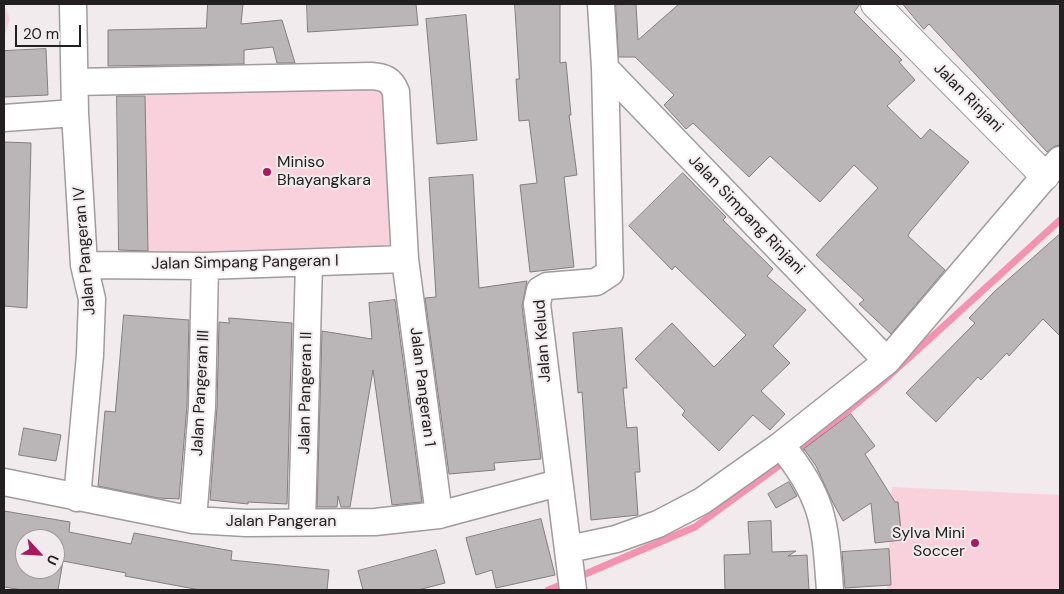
<!DOCTYPE html>
<style>
body{margin:0}
#map{position:relative;width:1064px;height:594px;overflow:hidden;background:#f1ebed;font-family:"DM Sans",sans-serif}
canvas{display:block}
.frame{position:absolute;inset:0;border:5px solid #222021;pointer-events:none}
.north{position:absolute;left:15px;top:529px;width:50px;height:50px;box-sizing:border-box;background:#f1ebed;border:1px solid #9e9a9b;border-radius:50%;rotate:115deg;font-size:14px;font-weight:700;line-height:20px;text-align:center;color:#222021}
.north::after{content:'';display:block;margin:auto;width:18px;height:22px;background:#a71a5c;clip-path:polygon(50% 0,100% 100%,50% 72%,0 100%)}
.scale{position:absolute;left:15px;top:25px;width:66px;height:22px;box-sizing:border-box;border:2px solid #222021;border-top:0;padding-left:6px;font-size:15px;line-height:18px;white-space:nowrap;color:#222021;-webkit-text-stroke:4px #f1ebed;paint-order:stroke}
</style>
<div id="map">
<canvas width="1064" height="594"></canvas>
<div class="frame"></div>
<div class="north">U</div>
<div class="scale">20 m</div>
</div>
<script>
const ctx = document.querySelector('canvas').getContext('2d');
ctx.lineJoin = 'round';
function fill(path, color) { ctx.fillStyle = color; ctx.fill(path, 'evenodd'); }
function strokePath(path, color, width, dash) { ctx.strokeStyle = color; ctx.lineWidth = width; ctx.lineCap = dash ? 'butt' : 'round'; ctx.setLineDash(dash || []); ctx.stroke(path); }
function label(font, color, halo, rows, align = 'center') {
  ctx.font = font + ' "DM Sans",sans-serif'; ctx.lineWidth = 4; ctx.setLineDash([]); ctx.textBaseline = 'middle'; ctx.strokeStyle = halo; ctx.fillStyle = color; for (const [text, x, y, turn = 0] of rows) {
    ctx.save(); ctx.translate(x, y); ctx.rotate((+turn || 0) * Math.PI / 180); ctx.textAlign = isNaN(turn) ? turn : align; if (halo) ctx.strokeText(text, 0, 0); ctx.fillText(text, 0, 0); ctx.restore();
  }
}
const green = new Path2D(`
 M4,4L10,19L4,38Z
 M386,83L390,250L148,256L145,89Z
 M892,487L1060,495V590H887Z`);
const stream = new Path2D(`
 M576,578L695,527L795,454L879,385L1060,220
 M548,590L566,583`);
const building = new Path2D(`
 M208,4H243L241,24L282,20L295,63H277L273,47L244,50V64L108,66V30L206,28Z
 M307,4H416L418,25L308,32Z
 M515,4H560V63L566,62L571,115H569L577,175L564,177L574,267L530,272L520,185L537,183L529,120L519,121L516,79H519Z
 M616,4H636L638,40L679,4H860L854,12L902,60L899,62L915,80L887,106L921,139L930,129L969,162L910,232L908,236L945,270L891,334L859,304L864,300L816,255L878,188L854,165L820,202L770,156L749,177L693,123L686,129L664,105L674,95L635,57H619Z
 M903,4H1060V145L1055,146L1047,152L929,24L924,29Z
 M466,15L477,140L437,144L426,19Z
 M46,49L48,95L4,97V51Z
 M117,96H145L148,251L119,250Z
 M4,142L31,143L27,308L4,306Z
 M683,173L726,217L723,220L773,269L767,276L806,310L773,346L790,363L761,391L785,414L770,430L753,415L719,451L682,415L685,411L635,359L672,323L714,367L746,335L675,266L672,270L629,226Z
 M473,175L479,288L527,281L522,306L541,459L494,463L495,470L449,474L425,298L436,297L429,178Z
 M1060,234V336L1043,319L1009,356L1007,353L981,380L978,377L936,422L906,393L975,323L969,318L994,292Z
 M395,300L422,502L392,505L373,370L350,507H341L338,496L337,507H317L322,331L372,339L369,303Z
 M124,315L189,320L187,406L179,499L158,498L98,486L105,411L115,412Z
 M229,318L292,323L287,504L248,502V504L210,500L217,407L219,322L229,323Z
 M622,328L627,388H623L627,428L637,427L640,472H635L638,515L591,520L582,392L578,393L573,333Z
 M851,414L875,446L865,454L895,502H898L902,540L875,543L871,503L843,521L833,503L816,466L804,449Z
 M24,428L61,435L56,461L19,455Z
 M789,482L797,496L776,508L768,494Z
 M4,511L70,522L69,532L131,544L134,533L232,551L231,560L329,570L327,590H200L125,576L126,573L63,561L58,590H23L4,587ZM25,539H55V569H25Z
 M541,519L555,575L496,588L492,570L476,575L466,538Z
 M771,521L772,552L796,551L788,556L807,555L809,590H725L724,555L750,554L748,522Z
 M889,549L891,585L845,588L842,552Z
 M436,550L445,583L418,590H363L358,571Z`);
const street = new Path2D(`
 M73,4L75,113L84,265L92,299L90,355L77,498
 M605,68L887,361
 M75,82L371,76C384,77 391,79 396,92L405,259L439,515
 M4,118L75,113
 M84,265L205,266L405,259
 M781,445C825,499 825,524 830,590
 M4,482L193,520L246,523L375,522L439,515L558,483
 M193,520L202,407L205,266
 M302,522L309,263
 M569,549L616,539L658,524L702,501L781,445L887,361L1045,176L1060,160
 M573,590L537,304L540,290L547,286L596,282L610,273L605,68L601,4`);
const secondary = new Path2D(`
 M875,4L1045,176`);
const markers = [
 [267,172,5,"#a71a5c"],
 [975,543,5,"#a71a5c"]
];
const streetNames = [
 ["Jalan Rinjani",968,98,45],
 ["Jalan Simpang Rinjani",746,215,46],
 ["Jalan Pangeran IV",85,251,-95],
 ["Jalan Simpang Pangeran I",245,263,-1],
 ["Jalan Kelud",543,341,-94],
 ["Jalan Pangeran 1",422,387,83],
 ["Jalan Pangeran III",201,393,-87],
 ["Jalan Pangeran II",306,393,-89],
 ["Jalan Pangeran",281,522]
];
const poiNames = [
 ["Miniso",277,163],
 ["Bhayangkara",277,181],
 ["Sylva Mini",965,534,"right"],
 ["Soccer",965,552,"right"]
];
fill(green, '#f9d1dc');
strokePath(stream, '#f492b2', 7);
fill(building, '#bab5b6');
strokePath(building, '#827d7e', 1);
strokePath(street, '#a19b9d', 29);
strokePath(secondary, '#a19b9d', 30);
strokePath(street, '#fff', 26);
strokePath(secondary, '#fff', 28);
for (const [x, y, r, color] of markers) { const dot = new Path2D(); dot.arc(x, y, r, 0, 2 * Math.PI); ctx.fillStyle = color; ctx.fill(dot); strokePath(dot, '#f1ebed', 2); }
label('16px', '#222021', '#f1ebed', streetNames);
label('16px', '#222021', '#f1ebed', poiNames, 'left');
</script>
